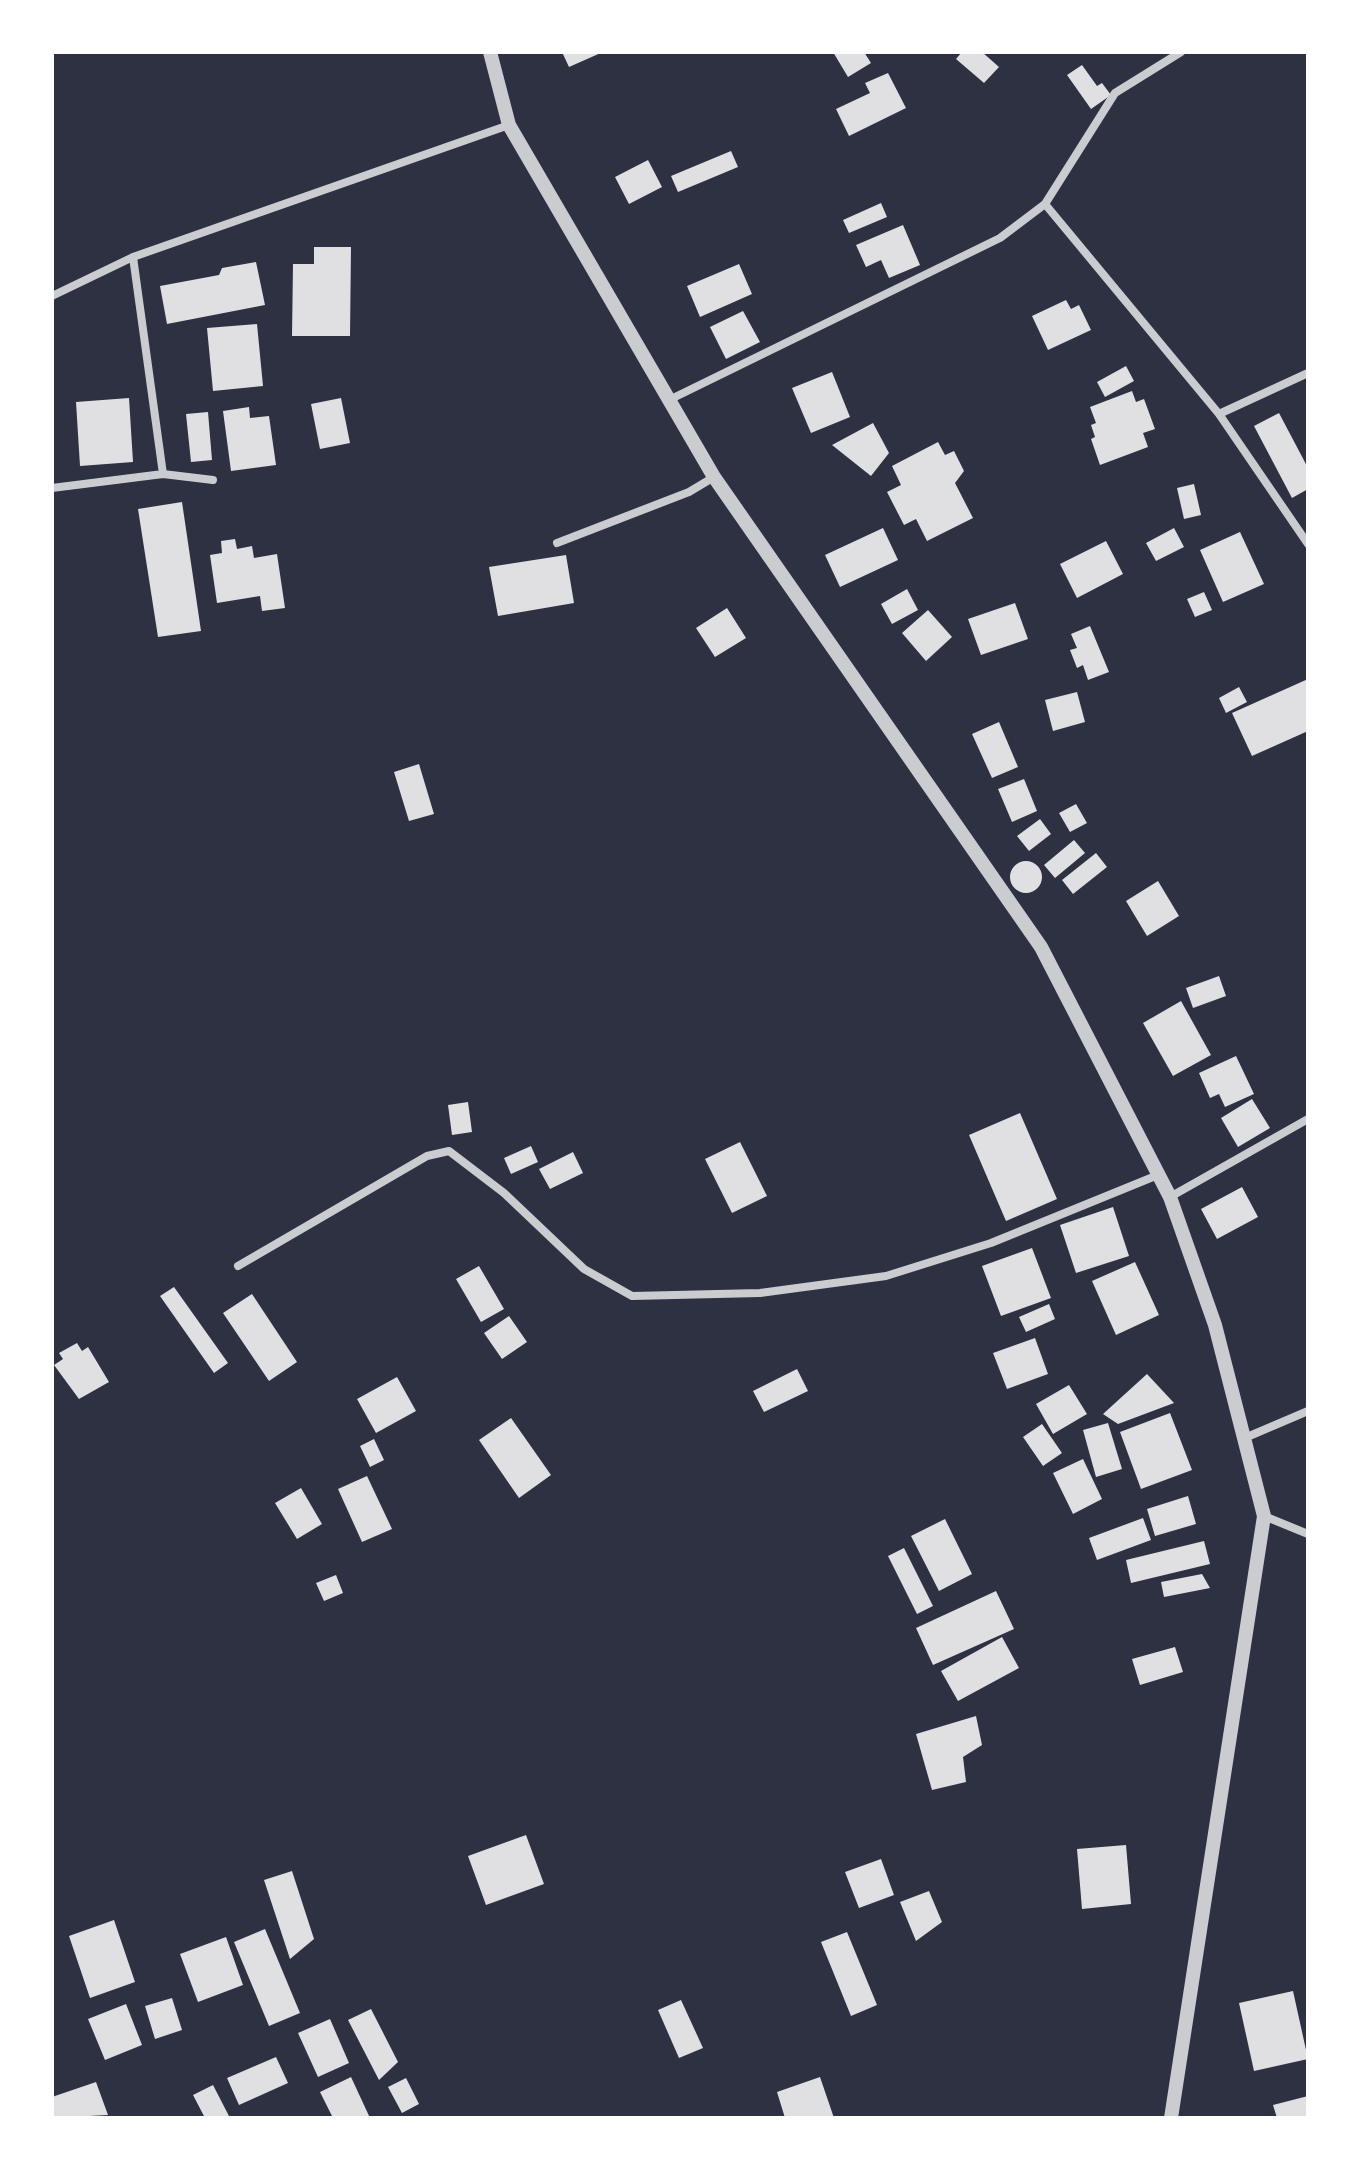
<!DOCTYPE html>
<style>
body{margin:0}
#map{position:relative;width:1360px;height:2170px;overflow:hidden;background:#2d3142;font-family:Barlow,sans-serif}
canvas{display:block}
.frame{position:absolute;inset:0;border:54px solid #fff;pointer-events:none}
</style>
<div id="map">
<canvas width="1360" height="2170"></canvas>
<div class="frame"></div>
</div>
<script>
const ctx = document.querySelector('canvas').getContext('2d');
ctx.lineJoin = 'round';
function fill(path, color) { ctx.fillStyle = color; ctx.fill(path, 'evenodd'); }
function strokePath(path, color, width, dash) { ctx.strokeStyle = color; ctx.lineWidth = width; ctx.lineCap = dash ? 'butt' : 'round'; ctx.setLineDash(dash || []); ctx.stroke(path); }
const building = new Path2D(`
 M562,52H603L569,67Z
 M833,52H864L871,63L848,77Z
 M962,52H982L999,67L984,83L956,59Z
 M1082,65L1097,86L1102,83L1111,95L1091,109L1067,75Z
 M888,73L906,108L849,136L836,109L870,93L865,83Z
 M731,151L738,167L678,192L671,176Z
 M648,160L662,187L629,204L615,177Z
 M881,203L887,217L849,233L843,220Z
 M903,225L920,265L889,278L881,260L866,267L856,245Z
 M314,247H351L350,336H292L293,264H314Z
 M256,262L265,305L167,324L160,286L219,275L222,268Z
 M739,264L752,294L700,317L687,286Z
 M1066,300L1071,309L1079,305L1091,330L1048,350L1032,316Z
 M743,311L760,342L726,359L710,327Z
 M257,324L263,386L213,391L207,328Z
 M1126,366L1134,381L1105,397L1097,382Z
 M832,372L850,417L811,433L792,388Z
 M1132,391L1136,402L1144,399L1155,429L1143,433L1148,447L1100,465L1091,439L1095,437L1091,425L1096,423L1090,407Z
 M129,398L133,462L80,466L76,402Z
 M341,398L350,443L320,449L311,404Z
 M249,407L250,418L269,416L276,465L231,471L223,411Z
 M208,412L212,460L191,462L186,414Z
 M1279,413L1308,468V489L1292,498L1254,426Z
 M873,423L889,453L871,476L832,445Z
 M938,442L945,455L954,451L964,471L955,483L973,518L927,541L916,519L904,525L887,492L901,485L892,466Z
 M1194,484L1201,515L1184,519L1177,488Z
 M182,502L201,631L158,637L138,509Z
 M883,528L898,560L840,587L825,555Z
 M1174,528L1184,547L1156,561L1146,543Z
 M1240,532L1264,584L1223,602L1200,550Z
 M235,539L237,549L252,546L254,558L277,554L285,608L262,611L260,596L217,603L210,555L222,553L221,541Z
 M1106,541L1123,574L1077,598L1060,564Z
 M566,555L574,603L498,616L489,567Z
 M907,589L918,610L892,624L881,604Z
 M1204,592L1212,610L1195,617L1187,599Z
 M1015,603L1028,639L981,655L968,619Z
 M727,608L746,638L715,657L696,628Z
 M928,610L952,637L926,661L902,633Z
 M1090,626L1109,672L1088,680L1083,665L1077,668L1070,650L1077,648L1071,634Z
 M1308,679V731L1252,756L1232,713Z
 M1239,687L1247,702L1226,713L1219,698Z
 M1077,692L1085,722L1053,731L1045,700Z
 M999,722L1018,767L992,778L972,734Z
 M419,764L434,814L409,821L394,772Z
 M1024,779L1037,811L1012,822L998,789Z
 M1076,804L1087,823L1070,832L1059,813Z
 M1040,819L1051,834L1029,851L1017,836Z
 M1074,840L1085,853L1055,878L1044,865Z
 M1096,853L1107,867L1073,894L1062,880Z
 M1010 877a16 16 0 1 1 32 0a16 16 0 1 1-32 0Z
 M1158,881L1179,916L1147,936L1126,901Z
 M1219,976L1226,996L1193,1008L1186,988Z
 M1181,1001L1211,1055L1173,1076L1143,1023Z
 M1236,1056L1254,1094L1225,1107L1219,1094L1210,1098L1199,1073Z
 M1252,1099L1270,1128L1238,1147L1221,1118Z
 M468,1102L472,1132L452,1135L448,1105Z
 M1020,1113L1057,1199L1006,1221L969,1135Z
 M740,1142L767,1196L732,1213L705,1159Z
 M531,1146L538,1162L511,1174L504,1158Z
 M573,1152L583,1173L550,1189L539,1169Z
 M1242,1187L1258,1217L1217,1239L1201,1209Z
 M1113,1207L1129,1256L1076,1273L1060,1225Z
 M1032,1248L1051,1298L1001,1316L982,1266Z
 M1135,1262L1159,1315L1116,1335L1092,1281Z
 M479,1266L504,1309L481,1322L456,1279Z
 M174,1287L228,1363L214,1373L160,1296Z
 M252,1294L297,1362L269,1381L223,1313Z
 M1049,1304L1055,1319L1026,1332L1019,1317Z
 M509,1316L527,1342L502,1359L484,1333Z
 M1035,1338L1048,1374L1007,1389L993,1353Z
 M77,1343L82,1351L88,1347L109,1382L79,1399L54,1365L63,1359L59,1353Z
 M797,1369L808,1391L764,1412L753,1391Z
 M1147,1374L1174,1403L1118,1424L1103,1414Z
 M397,1377L416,1411L376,1433L357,1399Z
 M1069,1385L1087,1414L1053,1434L1036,1404Z
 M1170,1413L1192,1470L1141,1489L1120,1432Z
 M511,1418L551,1475L519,1498L479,1440Z
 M1108,1423L1122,1469L1096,1477L1083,1430Z
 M1042,1424L1062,1453L1043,1466L1023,1437Z
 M374,1439L384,1460L370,1467L360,1446Z
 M1083,1459L1102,1499L1073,1514L1053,1473Z
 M367,1476L392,1529L362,1542L338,1489Z
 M301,1488L322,1524L297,1539L275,1503Z
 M1188,1496L1196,1524L1155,1536L1147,1509Z
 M1143,1518L1151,1540L1097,1560L1089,1538Z
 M945,1519L972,1574L939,1591L911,1536Z
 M1204,1541L1210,1564L1131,1583L1126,1560Z
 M904,1548L933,1606L917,1614L888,1556Z
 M1202,1574L1210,1588L1164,1597L1161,1582Z
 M336,1575L343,1593L324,1601L316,1583Z
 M996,1591L1014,1629L933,1665L916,1628Z
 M1002,1637L1019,1668L958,1701L941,1671Z
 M1175,1647L1183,1672L1140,1685L1132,1659Z
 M976,1716L982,1745L963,1757L966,1782L932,1790L916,1734Z
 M526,1835L544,1884L486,1905L468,1856Z
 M1126,1845L1131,1904L1082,1909L1077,1849Z
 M881,1859L894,1895L859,1908L845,1872Z
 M292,1871L314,1939L290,1959L264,1880Z
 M929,1891L942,1922L916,1941L900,1902Z
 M114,1920L135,1982L90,1998L69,1936Z
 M265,1929L300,2013L269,2026L234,1942Z
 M847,1932L877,2005L851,2016L821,1942Z
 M226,1937L243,1985L198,2002L180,1954Z
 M1293,1991L1308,2059L1254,2071L1239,2003Z
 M172,1998L182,2030L155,2039L145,2006Z
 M681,2000L703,2048L679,2058L658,2010Z
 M126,2004L142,2045L105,2060L88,2019Z
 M371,2009L398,2062L379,2080L348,2020Z
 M330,2019L349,2063L318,2077L298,2033Z
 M276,2057L288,2083L239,2105L227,2078Z
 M351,2077L370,2118H333L320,2092Z
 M820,2077L834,2118H785L777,2092Z
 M406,2078L419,2104L402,2113L388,2087Z
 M96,2082L108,2115L52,2118V2097Z
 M213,2085L230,2118H205L193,2095Z
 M1308,2096V2118H1277L1273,2105Z`);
const minor = new Path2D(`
 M1045,204L1219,414L1308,544
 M133,257L163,474
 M52,296L133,257L509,125
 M671,399L1000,238L1045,204L1115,93L1181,52
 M1219,414L1308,373
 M52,488L163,474L213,480
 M557,543L689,492L714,477
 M1170,1197L1308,1119
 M238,1266L427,1156L449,1151L504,1193L584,1269L632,1296L760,1293L886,1276L991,1243L1158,1175
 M1247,1437L1308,1411
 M1264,1516L1308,1534`);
const tertiary = new Path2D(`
 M490,52L509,125L714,477L1041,947L1170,1197L1215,1325L1264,1516L1171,2118`);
fill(building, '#e0e0e3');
strokePath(minor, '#caccd0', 8);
strokePath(tertiary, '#caccd0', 14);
</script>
